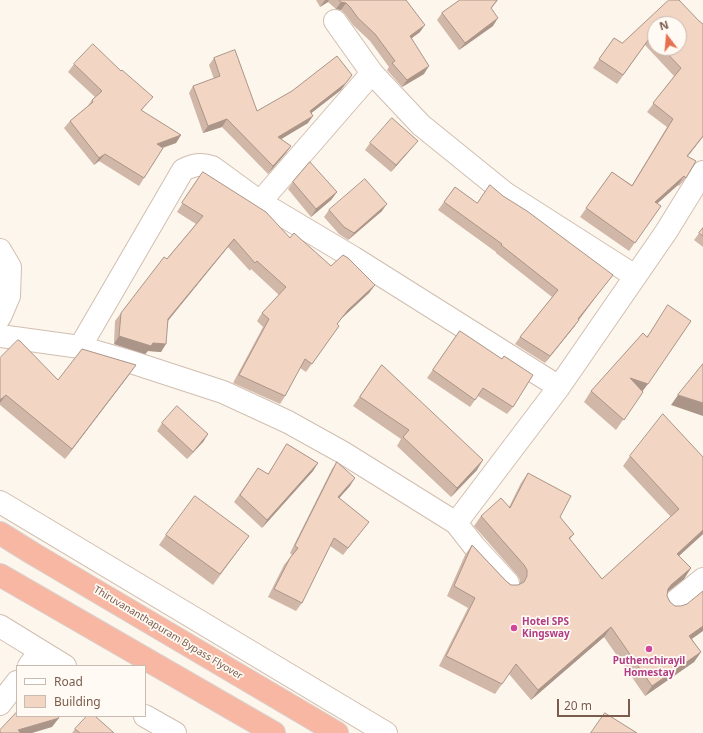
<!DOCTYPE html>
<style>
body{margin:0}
#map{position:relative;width:703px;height:733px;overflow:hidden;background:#fdf6ec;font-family:"Noto Sans",sans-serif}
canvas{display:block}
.legend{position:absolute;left:16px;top:665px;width:130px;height:52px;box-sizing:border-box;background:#fffaf3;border:1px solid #cabbb1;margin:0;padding:5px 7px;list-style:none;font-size:12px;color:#7a5c4d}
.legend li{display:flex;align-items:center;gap:8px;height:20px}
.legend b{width:20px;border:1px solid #cabbb1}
.north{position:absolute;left:647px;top:16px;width:40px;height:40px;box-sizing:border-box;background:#fffaf3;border:1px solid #cabbb1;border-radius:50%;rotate:344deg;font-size:11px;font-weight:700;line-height:16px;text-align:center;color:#7a5c4d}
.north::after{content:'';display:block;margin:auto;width:14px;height:18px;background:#e76f51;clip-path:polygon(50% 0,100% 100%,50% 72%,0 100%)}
.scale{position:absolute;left:557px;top:699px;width:73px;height:18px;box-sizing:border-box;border:2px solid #7a5c4d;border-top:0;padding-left:5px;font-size:12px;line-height:14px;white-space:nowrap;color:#7a5c4d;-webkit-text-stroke:3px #fffaf3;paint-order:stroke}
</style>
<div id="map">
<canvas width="703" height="733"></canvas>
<ul class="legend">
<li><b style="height:5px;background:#fff"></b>Road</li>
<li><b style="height:11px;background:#f3d5c3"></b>Building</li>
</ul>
<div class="north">N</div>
<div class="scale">20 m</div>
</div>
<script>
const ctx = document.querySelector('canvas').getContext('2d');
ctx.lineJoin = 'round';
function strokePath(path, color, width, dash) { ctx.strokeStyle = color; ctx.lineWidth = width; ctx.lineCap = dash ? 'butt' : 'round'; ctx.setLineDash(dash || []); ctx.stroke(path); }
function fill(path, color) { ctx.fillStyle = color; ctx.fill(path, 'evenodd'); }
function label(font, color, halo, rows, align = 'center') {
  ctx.font = font + ' "Noto Sans",sans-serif'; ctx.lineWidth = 3.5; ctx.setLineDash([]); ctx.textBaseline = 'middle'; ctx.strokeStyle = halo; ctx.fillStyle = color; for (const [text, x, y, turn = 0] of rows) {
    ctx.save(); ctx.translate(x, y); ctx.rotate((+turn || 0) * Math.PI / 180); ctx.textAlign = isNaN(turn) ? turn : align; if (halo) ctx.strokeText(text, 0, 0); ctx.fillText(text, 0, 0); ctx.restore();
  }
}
const minor = new Path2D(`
 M335,21L372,73L421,125L505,193L635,276
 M260,202L372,73
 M0,250L10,267L9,296L0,317
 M0,336L80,347L128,361L223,392L288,422L342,452L456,523L559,387L666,232L703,172
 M80,347L183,170C193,165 201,163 212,167L260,202L354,258L559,387
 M0,502L386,733
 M456,523L474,546L508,583
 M672,604L703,579
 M0,626L65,666
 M29,666L40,651
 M0,704L17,682
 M145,716L175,733`);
const highway = new Path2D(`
 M0,533L32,553L337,733
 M0,575L274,733`);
const wall = new Path2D(`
 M316,0H406L420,32L412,38L424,74L402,87L387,70L389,67L370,41L353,25L345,14L341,10L336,9L328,2L320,7Z
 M460,0H498L491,9L493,26L459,50L437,20L442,13Z
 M679,0L688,156L686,178L679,186L678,185L657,203L661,206L629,251L580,217L612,172L632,185L667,127L647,112L674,76L645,45L617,84L593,68L614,38L622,43ZM655,24L679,48H655Z
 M214,58L257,111L352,75L341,90L311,113L308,123L281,139L291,146L286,153L268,174L222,127L203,133L189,93L193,86L214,79L209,65Z
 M74,64L147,104L141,111L181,135L176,143L163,148L144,178L139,186L99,161L94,165L64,128L70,121L87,107L92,100L95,97L68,72Z
 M370,143L412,148L391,172L365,150Z
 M197,180L290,238L331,266L375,285L369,293L342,318L337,324L339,326L306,372L300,368L285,396L280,404L233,383L263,327L257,321L262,313L279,295L251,269L250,271L228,247L168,320L161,352L148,351L145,354L114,344L115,321L121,313L196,224L177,212Z
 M293,182L337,192L331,200L311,217L288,189Z
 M455,187L477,203L607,282L579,320L574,327L545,363L515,344L520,337L552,297L496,253V252L438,210Z
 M329,210L382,211L348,240L339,234L324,217Z
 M703,228V247L694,240Z
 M691,321L616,430L584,402L591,391L647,336Z
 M460,331L513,407L507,414L478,396L470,407L427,378Z
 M0,358L58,380L129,375L65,459L0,405Z
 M382,365L477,470L451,497L397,446L401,439L353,406Z
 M162,423L208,434L203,442L187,459L157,431Z
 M287,444L318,463L313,471L262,528L234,502L258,468L268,474Z
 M630,456L703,457V534L679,556L691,568L684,579L667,592V596L670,602L692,639L701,652L694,662L645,696L604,637L531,700L509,674L495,694L439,666L468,608L447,596L465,555L472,545L506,581L511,585H518L520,584V580L517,575L474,526L481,516L509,507L521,483L528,473L560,517L574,534L570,539L602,579L671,517L623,466Z
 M337,462L350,486L339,498L369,522L343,555L330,546L302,603L296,611L268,597L284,565L292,555L290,553L332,469Z
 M166,535L249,536L213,585L159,545Z
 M75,729L114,733H72Z`);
const shadedWall = new Path2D(`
 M325,0H329L328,2L320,7Z
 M341,2L346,3L341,10L336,9Z
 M498,18L493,26L459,50L465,43Z
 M425,25L420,32L405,43L410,36Z
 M429,66L424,74L402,87L407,80Z
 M352,75L341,90L305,118L310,111Z
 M313,116L308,123L273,144L278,137Z
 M227,119L222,127L203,133L208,126Z
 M181,135L176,143L152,151L157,144Z
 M703,136V137L681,165L687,156Z
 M418,141L412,148L391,172L396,165Z
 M291,146L286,153L268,174L273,166Z
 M105,154L99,161L94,165L99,158Z
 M684,176L678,185L649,211L655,202Z
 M337,192L331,200L311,217L316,209Z
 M387,204L382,211L348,240L354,233Z
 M234,239L228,247L163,327L168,319Z
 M613,275L607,282L573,327L578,319Z
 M375,285L369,293L342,318L331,332L348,310Z
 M579,320L574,327L545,363L550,356Z
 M119,336L153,343L166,344L161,352L148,351L145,354L114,344Z
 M136,365L129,375L65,459L72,449Z
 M630,378L648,384L640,394Z
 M6,395L0,403V400Z
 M678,395L703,403V416L671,405Z
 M208,434L203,442L187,459L193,452Z
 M483,460L477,470L451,497L457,488Z
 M318,463L313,471L262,528L267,520Z
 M355,478L350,486L333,505L338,497Z
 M703,530V534L670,564L677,554Z
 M691,568L684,579L664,595L671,585Z
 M703,626V631L682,646L689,636Z
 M611,627L604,637L531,700L538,690Z
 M701,652L694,662L645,696L652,686Z
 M59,718L52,727L32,733H16L18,730Z`);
const building = new Path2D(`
 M339,0H406L425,25L410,36L429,66L407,80L392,63L395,61L375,34L358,18L350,7L346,3L341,2Z
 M460,0H497L491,8L498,18L465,43L442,13Z
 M669,0H679L699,21L703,24V136L687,156L696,161L686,178L684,176L655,202L661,206L635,243L586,208L612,172L632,186L673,119L653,103L681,68L662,48H679V24H655V41L651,36L623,75L599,59L614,38L622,43Z
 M93,44L121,71L122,70L153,97L141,110L181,135L157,144L163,148L144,178L105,154L99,158L70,121L93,102L92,100L102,91L74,64Z
 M235,50L257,111L292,91L337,56L352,75L346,83L310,111L313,116L278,137L291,146L273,166L227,119L208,126L193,86L220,76L214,58Z
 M392,118L418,141L396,165L370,143Z
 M310,162L337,192L316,209L293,182Z
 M203,172L266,212L290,238L294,233L331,266L343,255L348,258L375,285L348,310L337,324L339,326L312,364L305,359L285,396L239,375L269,319L262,313L286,287L257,261L255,263L234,239L168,319L166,344L153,343L151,346L119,336L121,313L164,257L167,259L203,216L182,203Z
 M365,179L387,204L354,233L344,227L329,210Z
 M490,185L503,196L527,211L613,275L578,319L579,320L550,356L520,337L558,290L501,245L502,244L444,202L455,187L477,203Z
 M703,228V236L699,233Z
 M668,305L691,321L648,384L630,378L643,392L624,420L591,391L643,333L647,337Z
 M460,331L502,359L504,356L533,375L513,407L483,388L475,400L433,370Z
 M18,340L20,341L58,380L82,349L136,365L72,449L6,395L0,400V358Z
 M703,364V403L678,395Z
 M382,365L483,460L457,488L403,437L409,430L360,397Z
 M177,406L208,434L193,452L162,423Z
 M663,414L703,457V530L677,554L691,568L671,585L668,589L667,596L670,602L675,606H681L687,604L703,591V626L689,636L701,652L652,686L611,627L538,690L516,664L502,684L446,656L475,598L454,586L472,545L506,581L511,585H518L524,582L527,576V570L524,565L481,516L501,498L510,508L528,473L571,496L560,517L574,534L569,538L602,579L679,509L630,456Z
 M287,444L318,463L267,520L240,495L258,468L268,474Z
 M337,462L355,478L338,497L369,522L348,548L334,538L302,603L274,589L290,558L298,548L295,546Z
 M195,496L249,536L220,574L166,535Z
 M17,712V716H58L59,718L18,730L21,733H0V730Z
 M605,713L637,733H591Z
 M87,716H95L114,733H80L75,729Z`);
const markers = [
 [514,628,4,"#d1479c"],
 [649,649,4,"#d1479c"]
];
const hotelNames = [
 ["Hotel SPS",522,622],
 ["Kingsway",522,634],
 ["Puthenchirayil",649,661,"center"],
 ["Homestay",649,673,"center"]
];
const streetNames = [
 ["Thiruvananthapuram Bypass Flyover",168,633,31]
];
strokePath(minor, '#d1beb0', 24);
strokePath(highway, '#dad1cd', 24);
strokePath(minor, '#fff', 22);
strokePath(highway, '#f7b7a3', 22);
fill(wall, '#d1b7a8');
fill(shadedWall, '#aa9588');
fill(building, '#f3d5c3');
strokePath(building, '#aa9588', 1);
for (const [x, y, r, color] of markers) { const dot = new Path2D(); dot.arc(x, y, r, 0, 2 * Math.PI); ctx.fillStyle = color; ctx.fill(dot); strokePath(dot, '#fffaf3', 1.5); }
label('bold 10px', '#b23c85', '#fffaf3', hotelNames, 'left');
label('10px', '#7a5c4d', '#fffaf3', streetNames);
</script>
